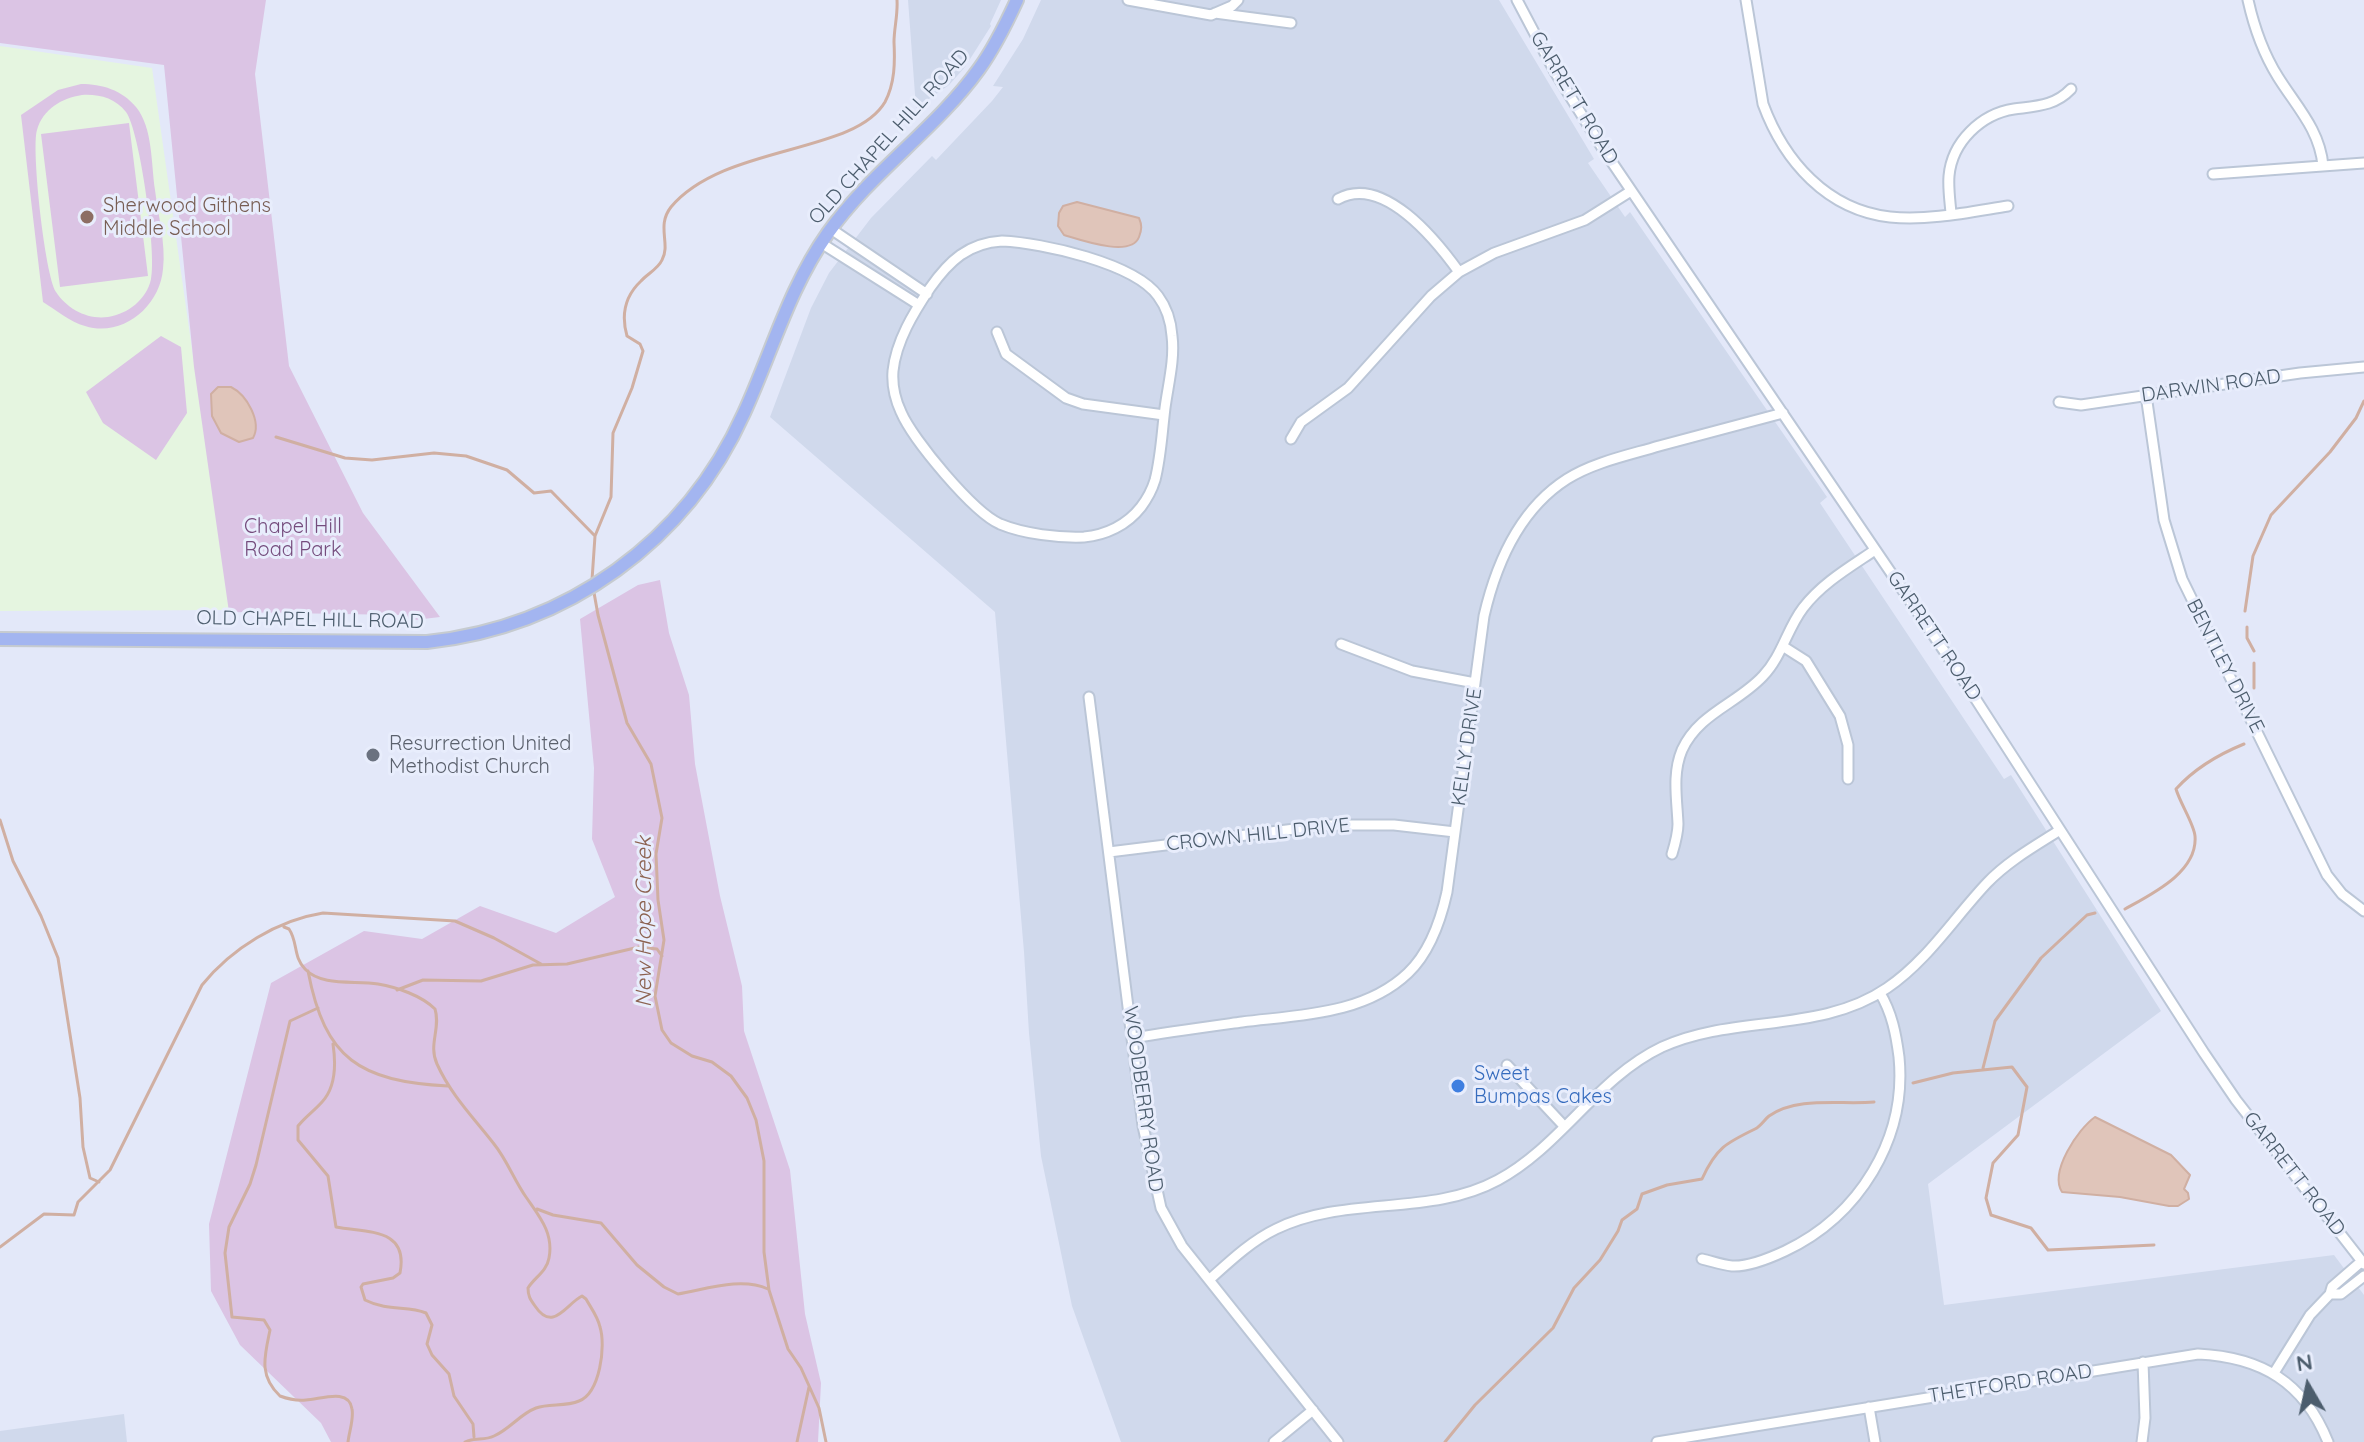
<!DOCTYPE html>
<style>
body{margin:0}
#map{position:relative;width:2364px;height:1442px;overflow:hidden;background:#e3e8f9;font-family:Quicksand,sans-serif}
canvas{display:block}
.north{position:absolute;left:2268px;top:1346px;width:80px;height:80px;-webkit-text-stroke:6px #e8edfc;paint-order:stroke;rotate:351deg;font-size:22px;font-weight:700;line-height:32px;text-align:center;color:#4c5d6d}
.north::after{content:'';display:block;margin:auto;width:28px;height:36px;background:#4c5d6d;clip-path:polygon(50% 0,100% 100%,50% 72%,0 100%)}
</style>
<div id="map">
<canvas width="2364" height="1442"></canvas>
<div class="north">N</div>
</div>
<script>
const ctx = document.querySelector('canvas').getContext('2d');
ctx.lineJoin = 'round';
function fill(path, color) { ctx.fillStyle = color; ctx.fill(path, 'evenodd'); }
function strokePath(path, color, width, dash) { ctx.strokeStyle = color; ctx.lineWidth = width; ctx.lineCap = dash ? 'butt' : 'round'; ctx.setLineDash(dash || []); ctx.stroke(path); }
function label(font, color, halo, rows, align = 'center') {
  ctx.font = font + ' Quicksand,sans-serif'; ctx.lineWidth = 6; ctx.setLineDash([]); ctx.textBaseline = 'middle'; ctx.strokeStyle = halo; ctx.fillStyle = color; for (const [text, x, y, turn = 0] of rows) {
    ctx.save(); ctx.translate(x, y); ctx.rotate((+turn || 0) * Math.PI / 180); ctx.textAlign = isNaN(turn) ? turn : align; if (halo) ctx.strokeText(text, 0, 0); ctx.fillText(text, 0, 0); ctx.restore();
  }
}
const residential = new Path2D(`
 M908,0H1001L990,24L991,26L965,67L949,85L916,108Z
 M1041,0H1499L1594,159L1588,163L1625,217L1630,212L1827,497L1820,503L2004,779L2011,775L2161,1011L1928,1184L1944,1305L2334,1255L2364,1295V1442H1121L1072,1306L1041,1156L1029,1033L1024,952L995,612L770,417L811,308L829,273L871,218L932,156L936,160L992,101L1003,87L993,86L1023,39Z
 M124,1414L127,1442H0V1431Z`);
const education = new Path2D(`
 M0,46L152,68L229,610L0,611Z`);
const green = new Path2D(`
 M0,0H266L255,74L289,366L363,513L440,617L398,622L399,615L229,612L194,367L164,65L0,43Z
 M81,84C102,84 122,90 136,107C153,128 151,163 155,190C158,215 166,244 163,269C160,306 123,338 85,326C70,322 56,310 43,302L21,115L58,90ZM82,95C99,94 115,98 126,112C140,131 157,255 151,279C147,299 128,314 108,317C88,320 67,309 56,292C45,275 31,149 37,130C43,109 62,98 82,95Z
 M129,123L148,276L60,287L41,134Z
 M161,336L181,347L187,413L156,460L103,423L86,392Z
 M660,580L669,633L689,695L695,764L720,896L742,986L744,1031L790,1170L805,1314L821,1383L818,1442H331L321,1423L240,1345L211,1291L209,1224L271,983L364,931L422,939L480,906L556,933L615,897L592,839L594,768L580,619L638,585Z`);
const water = new Path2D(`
 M1077,202L1139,218C1142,225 1142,229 1139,237C1131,258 1081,240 1064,235L1058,226L1059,213L1063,206Z
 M218,387H231C247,395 262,422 253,438L239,442L221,433L212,416L211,394Z
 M2095,1117L2171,1155L2190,1175L2184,1189L2188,1193L2189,1199L2178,1206H2169L2120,1197L2062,1192C2049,1172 2078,1129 2095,1117Z`);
const stream = new Path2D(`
 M276,437L345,458L372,460L434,453L466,456L507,470L534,493L551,491L595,536
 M592,580L595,536L611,497L613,433L632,388L643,351L640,344L627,336C621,315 624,297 641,281C647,274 658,269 662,260C671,244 656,226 671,207C724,144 854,155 885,102C895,83 895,62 894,42C894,28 898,15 897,0
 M593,587L598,615L627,723L651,764L662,818L656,854L658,900L664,940L655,996L662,1030L671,1043L692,1056L712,1062L731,1076L747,1098L756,1120L764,1161V1252L769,1290L788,1349L801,1368L819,1408L826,1442
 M2245,611L2253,556L2271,515L2330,452L2356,418L2364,401
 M2247,627V638L2254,651
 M2254,663V688
 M0,820L13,861L41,916L58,958L80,1098L83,1147L90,1178L99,1182
 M2125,909C2152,894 2198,872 2195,836C2194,824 2180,803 2176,789C2195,768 2217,755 2244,744
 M284,927L289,929C298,942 293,957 305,969C322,987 355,980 378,984C397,987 422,996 435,1009C441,1028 428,1045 437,1064C451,1095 473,1117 494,1144C507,1160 514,1180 526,1197C539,1216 554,1233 549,1258C547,1271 534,1278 528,1288C528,1296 530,1299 535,1306C553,1333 566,1304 582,1296L586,1299C591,1308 598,1317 600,1327C606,1346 600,1393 579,1401C565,1407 549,1403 536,1408C520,1414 510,1429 494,1436C484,1441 475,1437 465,1442
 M308,971C325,1060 360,1081 448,1086
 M397,990L423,980L481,981L533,965L567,964L639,947L657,949L662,956
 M318,1008L290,1021L256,1165L250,1184L229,1227L225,1253L232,1317L264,1320L270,1330C265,1355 258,1375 280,1396C288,1399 297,1401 306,1400C319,1400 349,1387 352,1409C354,1419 349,1432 348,1442
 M333,1044C336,1064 336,1087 322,1102C314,1111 305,1117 298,1126V1140L328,1176L336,1227C366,1233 409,1227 400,1273L393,1278L363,1284L361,1287L365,1300C389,1312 407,1305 426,1313L432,1325L427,1344L432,1355L449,1374L454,1396L473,1424L474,1437
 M1983,1068L1995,1021L2041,958L2087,915L2095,913
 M1913,1083L1953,1073L2012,1067L2027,1087L2018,1135L1993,1163L1986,1198L1991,1215L2031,1228L2048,1250L2154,1245
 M537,1209L553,1215L601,1223L637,1265L664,1287L678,1294C707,1289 741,1277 768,1289
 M0,1247L44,1214L74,1215L78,1202L110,1170L202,985C232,948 278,920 323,913L455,921L494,938L541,964
 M797,1442L809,1387
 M1445,1442L1475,1405L1553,1328L1574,1288L1600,1260L1618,1231L1622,1220L1637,1209L1642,1194L1667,1185L1702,1179C1716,1148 1726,1143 1755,1129C1761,1126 1764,1120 1769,1116C1798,1096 1841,1105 1874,1102`);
const minor = new Path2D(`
 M1128,0L1211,15L1232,6L1238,0
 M1517,0L1555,72L1603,149L1955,667L2204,1053L2236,1100L2364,1264
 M1746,0L1763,104C1784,161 1827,210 1890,217C1928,221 1970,212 2008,206
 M2248,0C2254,27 2263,53 2278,77C2296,106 2320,130 2323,166
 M1215,13L1291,23
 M2213,174L2364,163
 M1338,199C1383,174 1436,240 1459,272
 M1951,213C1950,201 1948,188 1949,176C1952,142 1981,114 2014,109C2036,106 2055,106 2071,89
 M831,229L927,294
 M1002,241C1043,243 1134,263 1158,296C1167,308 1171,322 1172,336C1175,359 1168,385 1165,408C1162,432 1161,457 1155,480C1152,490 1147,499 1141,507C1127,525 1106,535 1084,537C1059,538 1024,534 1000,524C973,512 913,440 901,412C895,399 892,384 893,371C896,341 914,312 930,288C949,261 968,243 1002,241Z
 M821,243L919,305
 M997,332L1006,354L1066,398L1083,404L1164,415
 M2146,395L2164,520L2182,579L2327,875L2342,894L2364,911
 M2059,402L2081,405L2300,373L2364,367
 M1291,439L1301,422L1348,388L1431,296L1459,272L1494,253L1585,220L1631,191
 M1341,644L1412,671L1475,683
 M1784,647L1806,661L1840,716L1848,745V779
 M1089,697L1143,1126L1161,1208L1182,1246L1338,1442
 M1109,852L1327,825H1394L1455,832
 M1672,854C1675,844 1678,834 1678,824C1677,799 1672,774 1682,750C1699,713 1737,704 1763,676C1782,656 1787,629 1803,608C1822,583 1850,567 1875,550
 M1133,1038C1169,1032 1206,1027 1242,1022C1298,1015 1364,1015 1408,973C1429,953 1441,919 1447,892L1484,616C1496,564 1520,509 1567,479C1594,462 1629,455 1659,446C1701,435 1742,424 1783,413
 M1507,1065L1564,1126
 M1702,1259C1711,1261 1722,1265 1732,1266C1749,1267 1770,1258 1785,1251C1859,1216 1907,1139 1899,1057C1896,1034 1892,1013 1880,993
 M1209,1280C1229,1262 1251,1241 1276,1229C1345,1195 1430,1217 1498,1180C1561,1146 1597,1078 1662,1047C1734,1014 1820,1034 1887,988C1927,961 1954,918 1987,883C2008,861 2035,846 2060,830
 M2330,1294H2341L2364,1276
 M2274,1373L2310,1315L2330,1294L2332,1287L2362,1261
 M1869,1407L1875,1442
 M1274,1442L1313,1410
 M1657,1442L2198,1354C2261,1357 2304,1382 2328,1442
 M2142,1442L2145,1418L2143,1362`);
const major = new Path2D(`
 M0,639L427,642C567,627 686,542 744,413C772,352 789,288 828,233C871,172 936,129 979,69C995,47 1006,24 1017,0`);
const markers = [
 [87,217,8,"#8d6e63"],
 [373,755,8,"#6b7280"],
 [1458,1086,8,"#3f7fe0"]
];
const streetNames = [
 ["GARRETT ROAD",1574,98,59],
 ["OLD CHAPEL HILL ROAD",889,137,-48],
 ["DARWIN ROAD",2211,386,-8],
 ["OLD CHAPEL HILL ROAD",310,620,1],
 ["GARRETT ROAD",1934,636,56],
 ["BENTLEY DRIVE",2225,666,63],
 ["KELLY DRIVE",1467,747,-82],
 ["CROWN HILL DRIVE",1258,835,-6],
 ["WOODBERRY ROAD",1143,1099,82],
 ["GARRETT ROAD",2294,1174,52],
 ["THETFORD ROAD",2010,1384,-9]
];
const educationNames = [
 ["Sherwood Githens",103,206],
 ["Middle School",103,229]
];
const parkNames = [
 ["Chapel Hill",293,527],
 ["Road Park",293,550]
];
const worshipNames = [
 ["Resurrection United",389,744],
 ["Methodist Church",389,767]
];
const shopNames = [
 ["Sweet",1474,1074],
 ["Bumpas Cakes",1474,1097]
];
const waterNames = [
 ["New Hope Creek",644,922,-90]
];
fill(residential, '#d0d9ec');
fill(education, '#e5f5e0');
fill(green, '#dbc4e4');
fill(water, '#e0c5ba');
strokePath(water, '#d0afa2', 2);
strokePath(stream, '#d0afa2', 3);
strokePath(minor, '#bbc6d7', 13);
strokePath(major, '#c6cbd0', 16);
strokePath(minor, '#fff', 9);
strokePath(major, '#a3b5f0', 12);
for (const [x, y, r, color] of markers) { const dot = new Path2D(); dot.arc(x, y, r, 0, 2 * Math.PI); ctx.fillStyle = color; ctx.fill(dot); strokePath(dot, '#e8edfc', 3); }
label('20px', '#4c5d6d', '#e8edfc', streetNames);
label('20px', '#785e54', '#e8edfc', educationNames, 'left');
label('20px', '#754c7d', '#e8edfc', parkNames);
label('20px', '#5b616d', '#e8edfc', worshipNames, 'left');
label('20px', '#366cbe', '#e8edfc', shopNames, 'left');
label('italic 22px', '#8c6250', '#e8edfc', waterNames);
</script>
